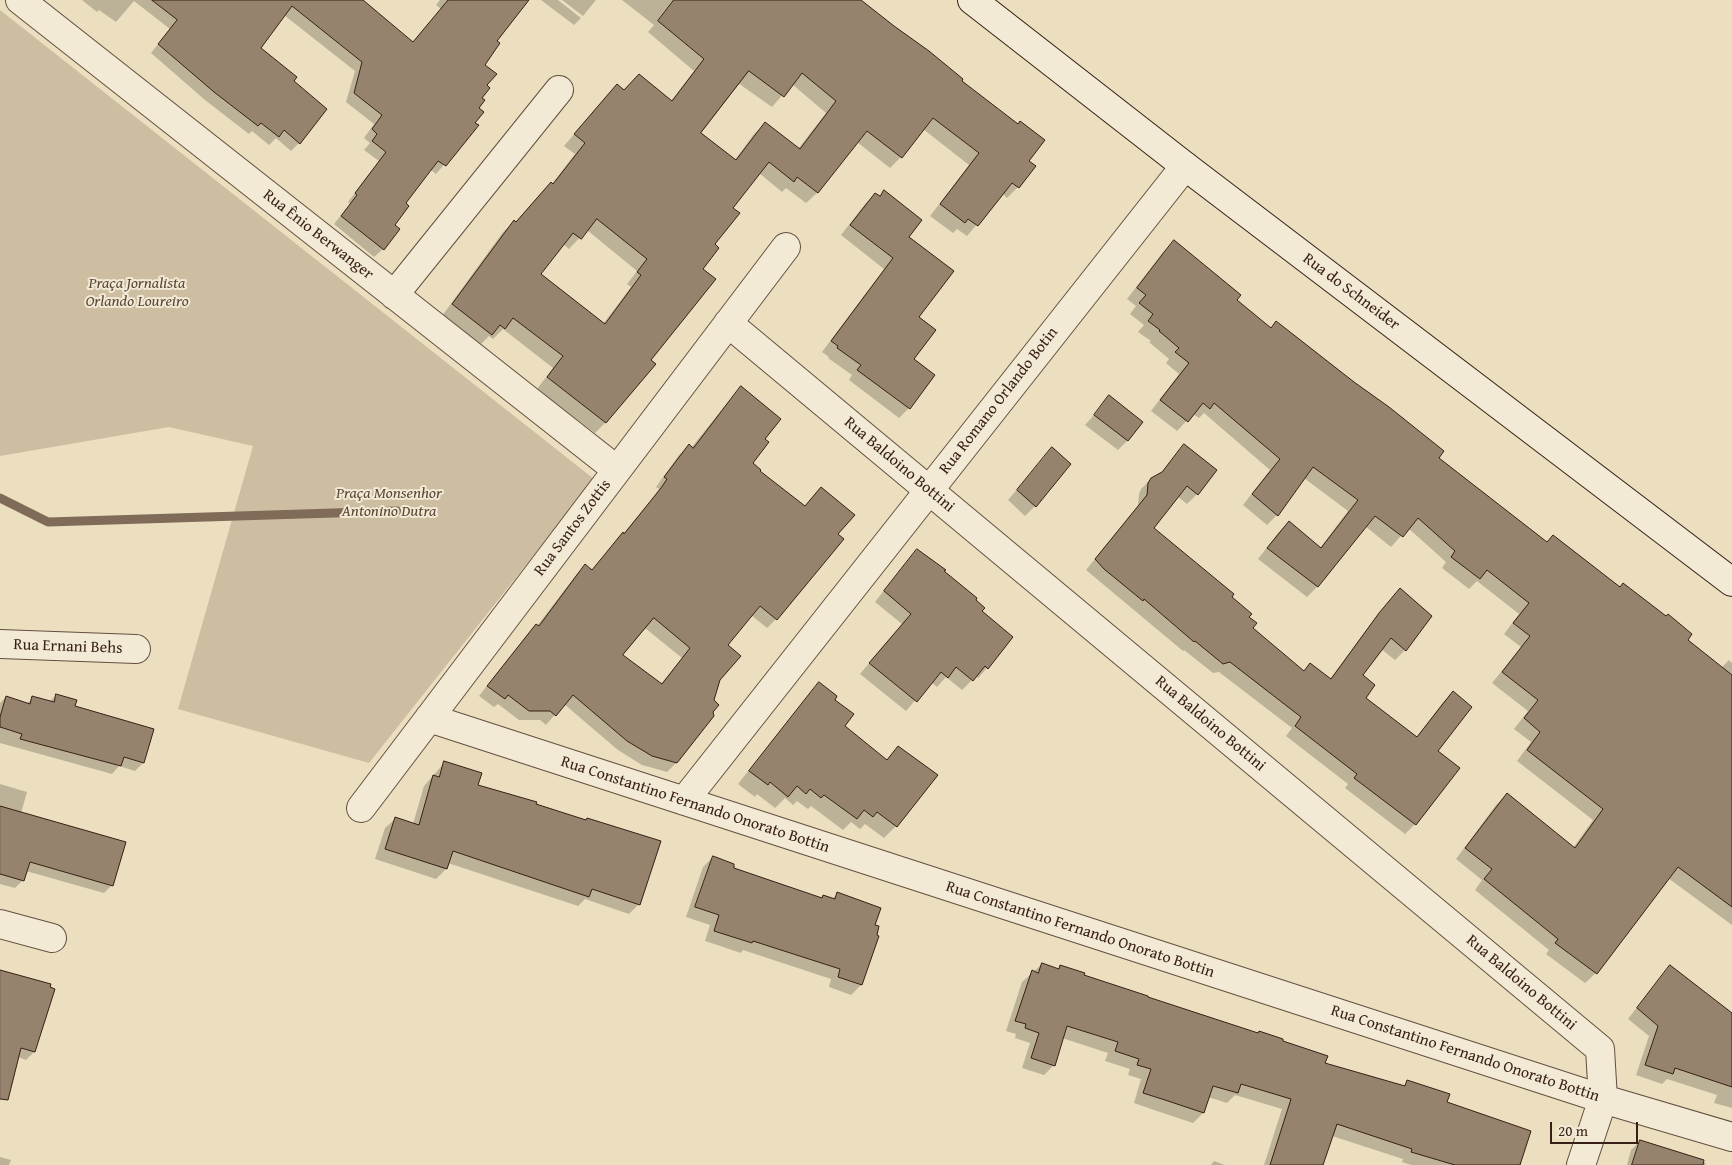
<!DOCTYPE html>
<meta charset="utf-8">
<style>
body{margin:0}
#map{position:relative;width:1732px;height:1165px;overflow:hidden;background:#ebdfbf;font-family:"Gentium Book Plus",serif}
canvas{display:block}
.scale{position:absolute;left:1550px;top:1122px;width:88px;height:22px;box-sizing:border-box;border:2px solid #381f15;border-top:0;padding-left:6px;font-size:15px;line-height:18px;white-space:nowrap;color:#381f15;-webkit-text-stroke:4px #f2ead5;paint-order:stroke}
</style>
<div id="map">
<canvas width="1732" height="1165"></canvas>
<div class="scale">20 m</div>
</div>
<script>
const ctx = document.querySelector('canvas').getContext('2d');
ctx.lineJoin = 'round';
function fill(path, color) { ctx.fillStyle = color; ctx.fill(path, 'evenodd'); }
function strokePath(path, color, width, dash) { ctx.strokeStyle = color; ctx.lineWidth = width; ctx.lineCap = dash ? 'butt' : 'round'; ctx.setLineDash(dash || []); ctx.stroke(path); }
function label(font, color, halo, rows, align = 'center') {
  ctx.font = font + ' "Gentium Book Plus",serif'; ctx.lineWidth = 4; ctx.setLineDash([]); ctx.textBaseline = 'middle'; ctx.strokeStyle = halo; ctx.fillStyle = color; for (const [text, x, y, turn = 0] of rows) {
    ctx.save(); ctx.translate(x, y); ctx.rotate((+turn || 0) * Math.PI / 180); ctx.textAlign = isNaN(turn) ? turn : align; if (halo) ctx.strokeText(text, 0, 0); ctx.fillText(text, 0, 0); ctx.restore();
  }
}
const green = new Path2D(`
 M0,10L594,479L369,763L178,709L253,446L169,427L0,456Z`);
const shadow = new Path2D(`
 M82,0H354L412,43L441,9L436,5L440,0H527L495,41L483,65L486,85L473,123L477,126L436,174L430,169L404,203L383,249L374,257L334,224L350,204L348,202L379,161L364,150L370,143L364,138L374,124L346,102L355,71L284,15L259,48L292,82L299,143L291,151L276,138L269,145L252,131L249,134L205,100L151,53L170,29L134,1L116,22L99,10L97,12Z
 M541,0H558L581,18L574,25Z
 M562,0H596L583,16Z
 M622,0H859L960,81L1028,161L1018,187L1007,198L1003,194L967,236L957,229L953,233L930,216L969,165L923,129L901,157L890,168L857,142L817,193L806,203L786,188L782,192L759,173L731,208L702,269L649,361L605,423L595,433L537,389L553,368L503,329L493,339L489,336L480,345L442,316L503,232L514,222L515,223L540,194L552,184L575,154L564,146L606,97L624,91L671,101L694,71L648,32L654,25ZM738,83L772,107L792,84L826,113L798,149L765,124L754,134L734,161L700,133ZM587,230L637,271L627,284L631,287L603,324L539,274L563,244L569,249Z
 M884,192L908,237L917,317L909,408L899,418L849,380L852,375L828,358L829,357L822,352L884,269L841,235L865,204L875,194L879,197Z
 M1174,241L1235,301L1547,543L1686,640L1721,668L1729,660L1732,663V925L1668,878L1596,973L1585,983L1546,954L1549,950L1475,890L1482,880L1456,859L1496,805L1507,794L1573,848L1593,820L1517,761L1531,742L1514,729L1528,711L1492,683L1521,647L1504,634L1519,614L1477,581L1469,589L1442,568L1446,562L1408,528L1391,547L1365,526L1317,587L1307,597L1258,559L1278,533L1289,522L1320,548L1348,511L1304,478L1277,515L1267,525L1243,505L1270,470L1204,413L1199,418L1193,414L1177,431L1151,411L1179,374L1166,363L1169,359L1149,342L1151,341L1138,332L1144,325L1130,314L1136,306L1127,299L1163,252Z
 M741,388L763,439L751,463L758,471L837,534L776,619L767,628L751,615L726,645L718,679L676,763L667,772L642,765L618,750L564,704L546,725L540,720H519L498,704L494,707L479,696L527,635L536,625L537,626L576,575L585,566L592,571L614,543L623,534L652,499L659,489L656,487L679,455L689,446L691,448L732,397ZM645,628L682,658L660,685L622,655Z
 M1110,397L1128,440L1118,450L1085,425Z
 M1184,445L1197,494L1187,504L1177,496L1152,528L1230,597L1247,617L1251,629L1303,672L1330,679L1370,625L1400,590L1431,616L1405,650L1395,660L1381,649L1362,675L1364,698L1416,738L1443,702L1453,693L1415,824L1405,834L1345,788L1348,784L1286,736L1292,728L1219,672L1213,673L1184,650L1183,651L1086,570L1138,506L1139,494L1141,489L1151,479L1159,475Z
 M1043,459L1035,506L1025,516L1008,500Z
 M917,551L943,572L980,611L987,668L978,678L976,676L962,690L946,677L937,687L931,682L906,711L860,674L902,624L875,602L907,561Z
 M819,683L833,701L843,726L885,761L898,748L896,826L884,838L865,824L860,829L851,822L843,830L811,806L808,809L797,801L793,805L785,798L775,808L757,794L755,797L738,784L807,696Z
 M56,695L73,707L143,763L135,771L119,766L112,774L0,743V703L6,697L26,704L33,698L49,702Z
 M445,762L477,786L535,805L639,904L629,914L585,899L578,906L448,863L446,869L436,879L375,859L385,828L395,819L413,824L424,786Z
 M0,784L27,792L21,813L112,885L104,893L26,871L23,880L15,888L0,884Z
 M713,857L733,869L821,898L823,896L832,899L837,894L874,926L875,936L861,985L851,995L829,987L831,979L743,950L741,953L705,941L710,925L686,917L703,867Z
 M1042,964L1058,970L1061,967L1146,998L1281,1042L1323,1064L1403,1086L1408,1082L1445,1103L1518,1165H1411L1402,1162L1403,1159L1332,1136L1322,1165H1264L1282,1109L1235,1095L1227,1103L1208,1097L1203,1113L1193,1123L1154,1110L1134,1103L1141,1079L1128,1075L1130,1069L1105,1061L1108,1053L1062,1038L1054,1065L1044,1075L1022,1068L1030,1043L1015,1038L1016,1034L1006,1031L1022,982Z
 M1670,967L1732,1014V1108L1714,1103L1717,1095L1667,1079L1662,1084L1636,1075L1649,1036L1628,1019L1661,976Z
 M0,972L34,1052L26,1060L18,1057L0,1095Z
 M1640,1141L1706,1163L1705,1165H1627L1631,1150Z
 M0,1157L11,1160L9,1165H0Z
 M1214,1161L1225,1165H1211Z`);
const stream = new Path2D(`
 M0,498L48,522L397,511`);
const building = new Path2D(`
 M152,0H363L413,42L448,0H529L497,41L500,43L485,65L497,74L487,85L490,88L482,98L485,100L479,108L484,112L475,123L479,125L446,166L438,161L406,203L409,206L395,225L400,229L384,250L341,216L357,195L355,193L386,152L372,141L377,134L372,129L382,115L354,93L362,62L292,6L261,48L297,77L294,81L327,109L300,144L284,130L279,137L261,123L258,126L214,92L158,44L177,20Z
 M674,0H861L894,26L929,51L963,79L962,81L1018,124L1020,121L1045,140L1029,161L1036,166L1019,188L1012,183L978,226L968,219L965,223L940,204L979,153L933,118L902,158L867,131L818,193L797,177L794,182L769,162L733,208L740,213L715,244L719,248L703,269L716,279L651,360L656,364L606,423L547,377L563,356L513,318L505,329L500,325L492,335L452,304L514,220L516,222L551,182L553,184L585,143L574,134L617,84L624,90L639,74L672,101L704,59L658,21ZM749,71L784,97L802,73L836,101L800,149L765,122L736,160L701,133ZM597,219L647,259L637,272L641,275L605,324L541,274L573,233L581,239Z
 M884,190L922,220L909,237L954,271L919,317L936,330L914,359L935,375L910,409L857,370L861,365L837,348L838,346L831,341L893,258L850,225L875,193L880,196Z
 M1174,240L1241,295L1237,300L1271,328L1276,321L1354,382L1389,407L1444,451L1439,458L1547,542L1553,535L1620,587L1623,583L1666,616L1668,614L1692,634L1688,640L1732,675V907L1678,867L1597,974L1555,943L1558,939L1484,879L1492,869L1465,848L1507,793L1575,848L1603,809L1527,750L1540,732L1524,718L1538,700L1502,672L1530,636L1513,623L1529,603L1487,570L1480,579L1451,557L1455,551L1418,518L1403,537L1375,516L1318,587L1267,548L1289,521L1321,548L1358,500L1313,467L1278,516L1252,494L1280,459L1214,403L1210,409L1203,403L1188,422L1160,400L1189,363L1175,352L1179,348L1159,331L1160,330L1148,321L1153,314L1139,303L1146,295L1137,288Z
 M741,386L781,419L765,439L769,442L753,463L761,470L760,471L805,506L821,487L855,515L838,534L844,539L777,620L760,606L728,645L741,656L720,680L714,700L719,705L713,712L714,716L677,763L652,756L627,741L573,695L556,716L550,711H529L508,695L505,699L487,686L536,624L539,626L585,564L592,570L623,532L624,534L661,488L667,479L664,477L689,444L693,448ZM654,618L690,648L662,684L623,655Z
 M1109,395L1143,422L1128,441L1094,415Z
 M1184,444L1217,470L1198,495L1187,486L1154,528L1234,594L1232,597L1252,614L1249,617L1257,623L1253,628L1304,671L1310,663L1331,679L1379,613L1400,588L1432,616L1406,651L1391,638L1363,675L1375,685L1366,698L1417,737L1453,691L1472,707L1438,751L1460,768L1416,825L1354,778L1357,774L1295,726L1301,717L1230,662L1223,664L1195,641L1194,642L1144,599L1143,601L1104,569L1095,559L1147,495L1148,483L1151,478L1162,472Z
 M1052,447L1071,464L1036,507L1017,490Z
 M917,549L946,570L944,571L977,598L976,600L985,608L982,611L1013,637L988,669L985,666L973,681L956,667L948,678L941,672L917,702L869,663L911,614L884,591Z
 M819,682L837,696L835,700L854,714L845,726L887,760L898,746L938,775L897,827L877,812L873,817L864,810L857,819L824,795L821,798L810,789L806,794L797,786L788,797L770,782L768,785L749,771Z
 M56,694L77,700L75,706L154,729L144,763L124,757L121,766L20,739L22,734L0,727V717L6,696L30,704L32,696L54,702Z
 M444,761L482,773L478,785L537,802L536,804L586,820L587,818L661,841L640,905L592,889L589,897L453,851L447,869L385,849L395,817L419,825L433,775L439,777Z
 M0,806L126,842L113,886L30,862L24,881L0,874Z
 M713,856L734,864V868L822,898L823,895L835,899L837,892L881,908L875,925L879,926L877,935L879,936L862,985L838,977L840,969L753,941L752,943L714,931L719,915L695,907Z
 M1042,963L1059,969L1060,965L1085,973L1084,975L1148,996V997L1258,1033L1259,1031L1283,1039V1041L1328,1056L1325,1063L1405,1086L1407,1080L1450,1094L1447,1102L1531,1131L1520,1165H1455L1411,1152L1412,1149L1337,1124L1323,1165H1270L1291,1099L1241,1084L1238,1093L1213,1086L1204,1113L1165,1100L1143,1093L1151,1069L1137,1065L1139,1059L1115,1051L1118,1042L1067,1026L1055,1066L1031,1058L1039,1033L1025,1028L1026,1024L1015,1021L1032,970L1038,973Z
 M1670,965L1732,1013V1087L1675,1068L1673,1074L1645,1065L1658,1026L1637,1008Z
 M0,970L51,984L50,987L55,989L35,1052L21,1048L8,1100L0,1099Z
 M1640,1140L1704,1160L1703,1165H1632Z`);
const street = new Path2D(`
 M20,0L617,470
 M394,295L559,90
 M728,323L1600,1049L1603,1099L1581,1165
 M0,644L136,649
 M429,718L1603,1099L1732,1137
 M684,801L1185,166
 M361,808L786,247
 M0,924L52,938`);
const secondary = new Path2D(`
 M972,0L1185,166L1732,582`);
const streetNames = [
 ["Rua Ênio Berwanger",318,235,38],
 ["Rua do Schneider",1351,292,37],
 ["Rua Romano Orlando Botin",999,401,-52],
 ["Rua Baldoino Bottini",899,465,40],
 ["Rua Santos Zottis",573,528,-53],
 ["Rua Ernani Behs",68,647,2],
 ["Rua Baldoino Bottini",1210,724,40],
 ["Rua Constantino Fernando Onorato Bottin",695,805,18],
 ["Rua Constantino Fernando Onorato Bottin",1080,930,18],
 ["Rua Baldoino Bottini",1521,983,40],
 ["Rua Constantino Fernando Onorato Bottin",1465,1054,18]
];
const parkNames = [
 ["Praça Jornalista",137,284],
 ["Orlando Loureiro",137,302],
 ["Praça Monsenhor",389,494],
 ["Antonino Dutra",389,512]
];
fill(green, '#cdbea2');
fill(shadow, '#0003');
strokePath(stream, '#7f6b58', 9);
fill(building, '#95836d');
strokePath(building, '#381f15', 1);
strokePath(street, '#654f40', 30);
strokePath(secondary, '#381f15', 30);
strokePath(street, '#f2ead5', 28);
strokePath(secondary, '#f2ead5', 28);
label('16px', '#381f15', '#f2ead5', streetNames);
label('italic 16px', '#5d4738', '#f2ead5', parkNames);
</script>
